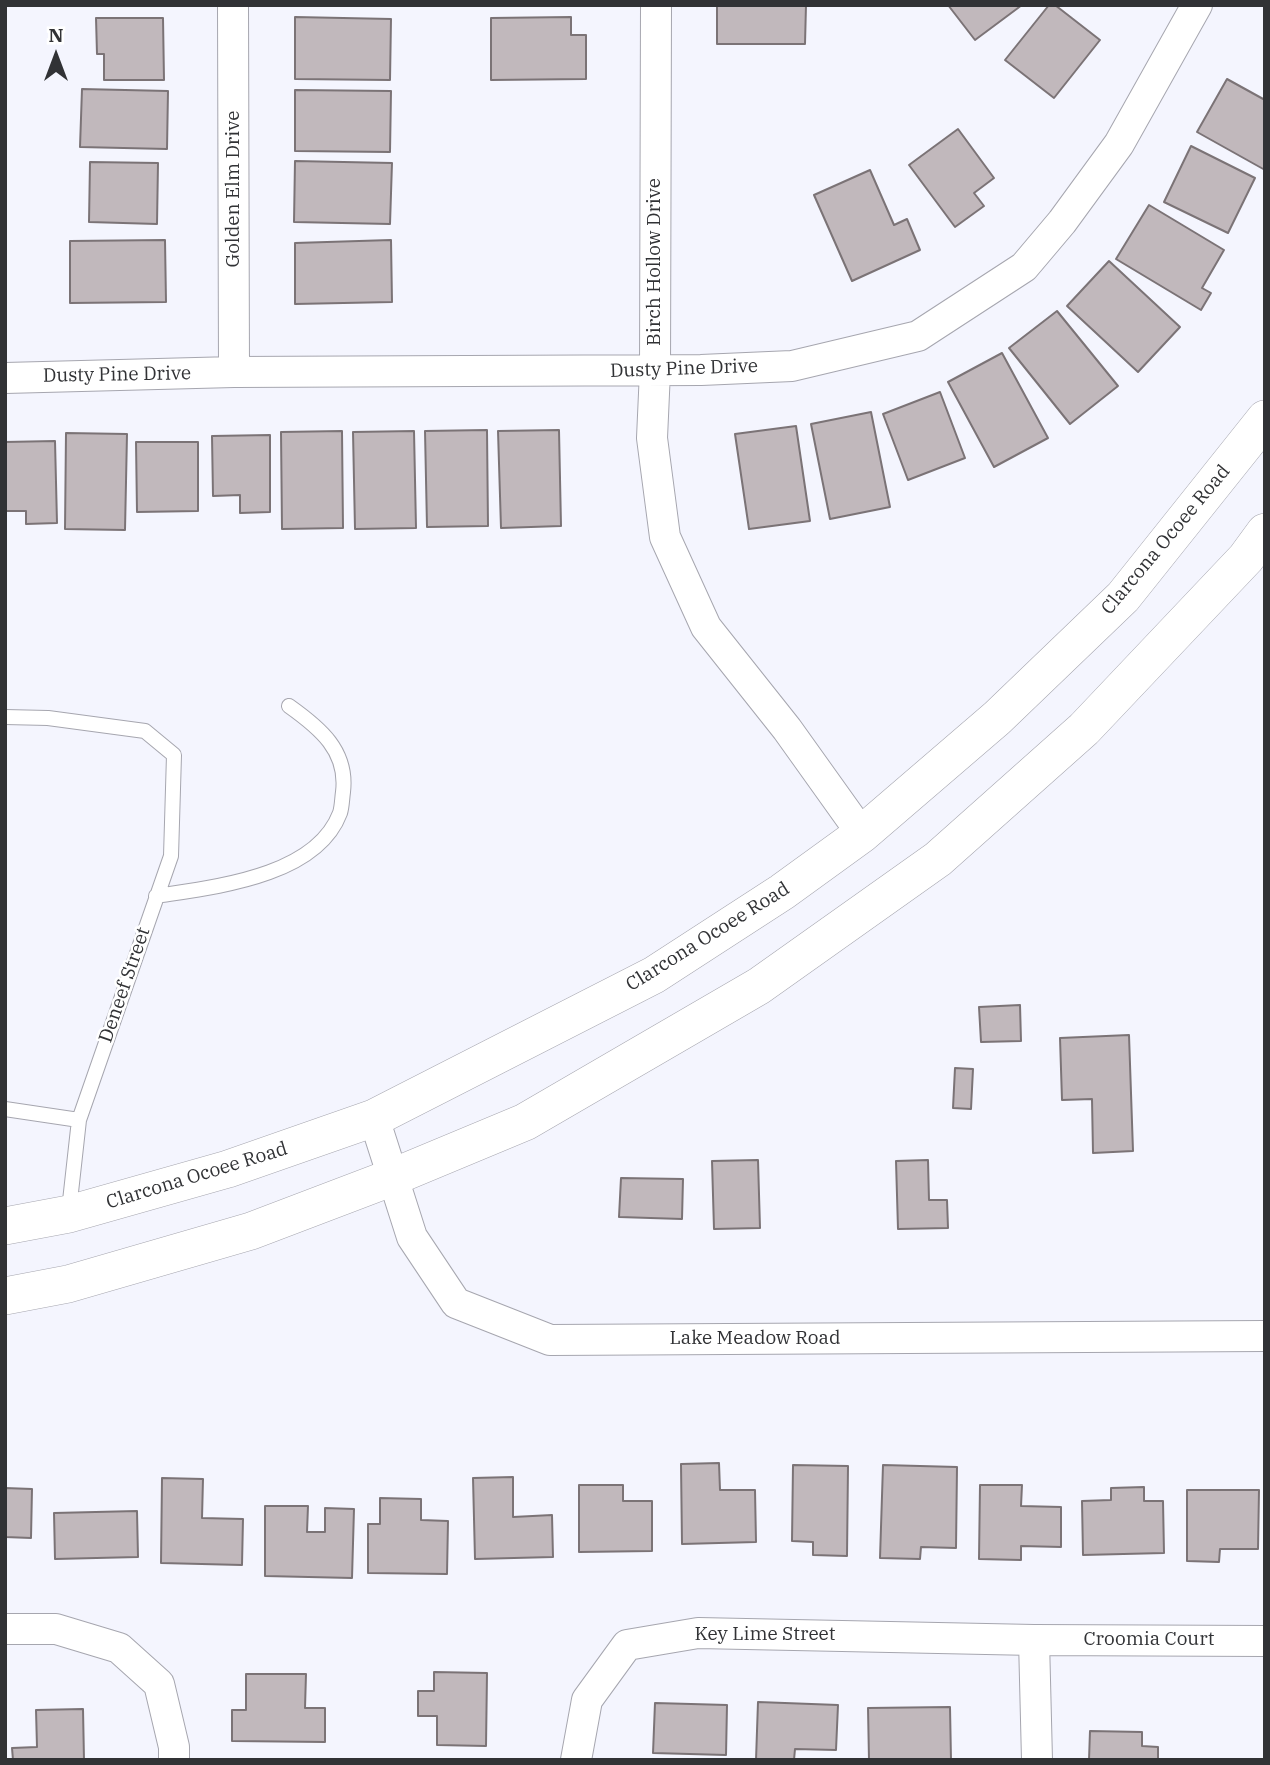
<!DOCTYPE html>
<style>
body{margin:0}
#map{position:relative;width:1270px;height:1765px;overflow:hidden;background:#f4f5fe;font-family:"IBM Plex Serif",serif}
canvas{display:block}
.frame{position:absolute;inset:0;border:7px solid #313235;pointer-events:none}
.north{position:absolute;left:21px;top:21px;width:70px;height:70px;-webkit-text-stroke:5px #fff;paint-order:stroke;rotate:0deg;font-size:19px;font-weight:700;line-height:28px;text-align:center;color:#313235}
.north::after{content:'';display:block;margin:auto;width:24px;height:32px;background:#313235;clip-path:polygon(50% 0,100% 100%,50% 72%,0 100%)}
</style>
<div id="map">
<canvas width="1270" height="1765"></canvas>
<div class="frame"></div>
<div class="north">N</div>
</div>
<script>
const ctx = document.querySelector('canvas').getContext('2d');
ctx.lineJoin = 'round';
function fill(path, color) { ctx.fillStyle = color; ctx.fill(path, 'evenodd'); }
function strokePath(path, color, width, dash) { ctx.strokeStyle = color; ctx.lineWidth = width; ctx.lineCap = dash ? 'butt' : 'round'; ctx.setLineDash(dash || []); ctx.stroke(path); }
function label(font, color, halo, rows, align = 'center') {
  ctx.font = font + ' "IBM Plex Serif",serif'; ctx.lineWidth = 5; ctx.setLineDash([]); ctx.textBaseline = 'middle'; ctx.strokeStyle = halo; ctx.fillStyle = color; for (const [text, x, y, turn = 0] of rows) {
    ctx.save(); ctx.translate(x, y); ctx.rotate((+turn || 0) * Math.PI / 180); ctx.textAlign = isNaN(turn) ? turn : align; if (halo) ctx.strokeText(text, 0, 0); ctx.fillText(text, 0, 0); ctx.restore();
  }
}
const building = new Path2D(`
 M717,5H806L805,44H717Z
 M948,5H1022L975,40Z
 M1049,5H1055L1100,40L1054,98L1005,60Z
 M295,17L391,19L390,80L295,79Z
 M571,17V35H586V79L491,80V18Z
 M96,18H163L164,80H104V54H97Z
 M1227,79L1265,100V170L1197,132Z
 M82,89L168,91L167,149L80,147Z
 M295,90L391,91L390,152L295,151Z
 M958,129L994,178L974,193L984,206L955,227L909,165Z
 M1191,146L1255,178L1228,233L1164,202Z
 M295,161L392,163L390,224L294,222Z
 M90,162L158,163L157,224L89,222Z
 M870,170L894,225L907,219L920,250L852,281L814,195Z
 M1149,205L1224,250L1202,288L1211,293L1201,310L1116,259Z
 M165,240L166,302L70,303V241Z
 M391,240L392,302L295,304V243Z
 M1109,261L1180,327L1138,372L1067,306Z
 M1057,311L1118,386L1070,424L1009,348Z
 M1002,353L1048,438L994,467L948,382Z
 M940,392L965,458L908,480L883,414Z
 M871,412L890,507L830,519L811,424Z
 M796,426L810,521L749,529L735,434Z
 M487,430L488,526L427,527L425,431Z
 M559,430L561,526L501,528L498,431Z
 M342,431L343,528L282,529L281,432Z
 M414,431L416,528L355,529L353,432Z
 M66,433L127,434L125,530L65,529Z
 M270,435V512L240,513V495L213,496L212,436Z
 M55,441L57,523L26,524V511H5V442Z
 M136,442H198V511L137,512Z
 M1020,1005L1021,1041L981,1042L979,1007Z
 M1129,1035L1133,1151L1093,1153L1092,1099L1062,1100L1060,1038Z
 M955,1068L973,1069L971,1109L953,1108Z
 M758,1160L760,1228L714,1229L712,1161Z
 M928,1160L929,1200H947L948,1228L898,1229L896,1161Z
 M621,1178L683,1179L682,1219L619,1217Z
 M719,1463L720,1490H755L756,1542L682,1544L681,1464Z
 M793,1465L848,1466L847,1556L813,1555V1542L792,1541Z
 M883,1465L957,1467L956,1548L921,1547L920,1559L880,1558Z
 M513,1477V1517L552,1515L553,1557L475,1559L473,1478Z
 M162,1478L203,1479L202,1518L243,1519L242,1565L161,1563Z
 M579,1485H623V1501H652V1551L579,1552Z
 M980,1485H1022L1021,1506L1061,1507V1547L1021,1546V1560L979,1559Z
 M1144,1487V1501H1163L1164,1553L1083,1555L1082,1501L1111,1500V1488Z
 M5,1488L32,1489L31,1538L5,1537Z
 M1187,1490H1259L1258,1549H1220L1219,1562L1187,1561Z
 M380,1498L421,1499V1520L448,1521L447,1574L368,1573V1524H380Z
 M265,1506H308L307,1532H325V1508L354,1509L352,1578L265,1576Z
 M137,1511L138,1557L55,1559L54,1513Z
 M434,1672L487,1673L486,1746L437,1745V1716H418V1691H434Z
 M246,1674H306L305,1708H325V1742L232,1741V1710H246Z
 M758,1702L838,1705L836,1750L795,1749L794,1760H756Z
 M655,1703L727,1705L726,1755L653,1753Z
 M950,1707L951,1760H869L868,1708Z
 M83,1709L84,1760H13L12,1748L37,1747L36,1710Z
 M1090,1731L1142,1732V1746L1158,1747V1760H1089Z`);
const service = new Path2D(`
 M5,717L48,718L145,731L174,755L171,856L79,1120L69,1210
 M156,896C214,887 316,877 340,813C342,807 342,799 343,792C348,751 320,728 289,706
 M5,1109L79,1120`);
const minor = new Path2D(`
 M233,5L234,372
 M656,5L655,371L652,438L665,537L706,627L787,729L862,834
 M5,378L234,372L701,370L792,366L918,336L1024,267L1062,222L1119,144L1197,5
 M374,1118L412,1237L456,1303L550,1340L1265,1336
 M5,1629H56L119,1648L159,1684L174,1747V1760
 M1034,1640L1037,1760
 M576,1760L587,1700L627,1645L698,1633L1034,1640L1265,1641`);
const tertiary = new Path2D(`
 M5,1226L69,1214L228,1169L374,1118L654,975L782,892L862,834L997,718L1123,597L1265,419
 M5,1296L68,1284L251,1231L393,1177L525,1122L759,986L938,859L1084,729L1246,558L1265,532`);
const streetNames = [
 ["Golden Elm Drive",234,189,-90],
 ["Birch Hollow Drive",655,262,-90],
 ["Dusty Pine Drive",684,369,-2],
 ["Dusty Pine Drive",117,375,-1],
 ["Clarcona Ocoee Road",1166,540,-50],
 ["Clarcona Ocoee Road",708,937,-32],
 ["Deneef Street",125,985,-71],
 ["Clarcona Ocoee Road",197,1176,-17],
 ["Lake Meadow Road",755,1339],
 ["Key Lime Street",765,1635],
 ["Croomia Court",1149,1640]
];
fill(building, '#c1b8bc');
strokePath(building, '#7b7376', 2);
strokePath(service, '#a6a6af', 16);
strokePath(minor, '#a6a6af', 32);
strokePath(tertiary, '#a6a6af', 38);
strokePath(service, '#fff', 14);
strokePath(minor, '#fff', 30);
strokePath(tertiary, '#fff', 37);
label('19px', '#313235', '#fff', streetNames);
</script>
